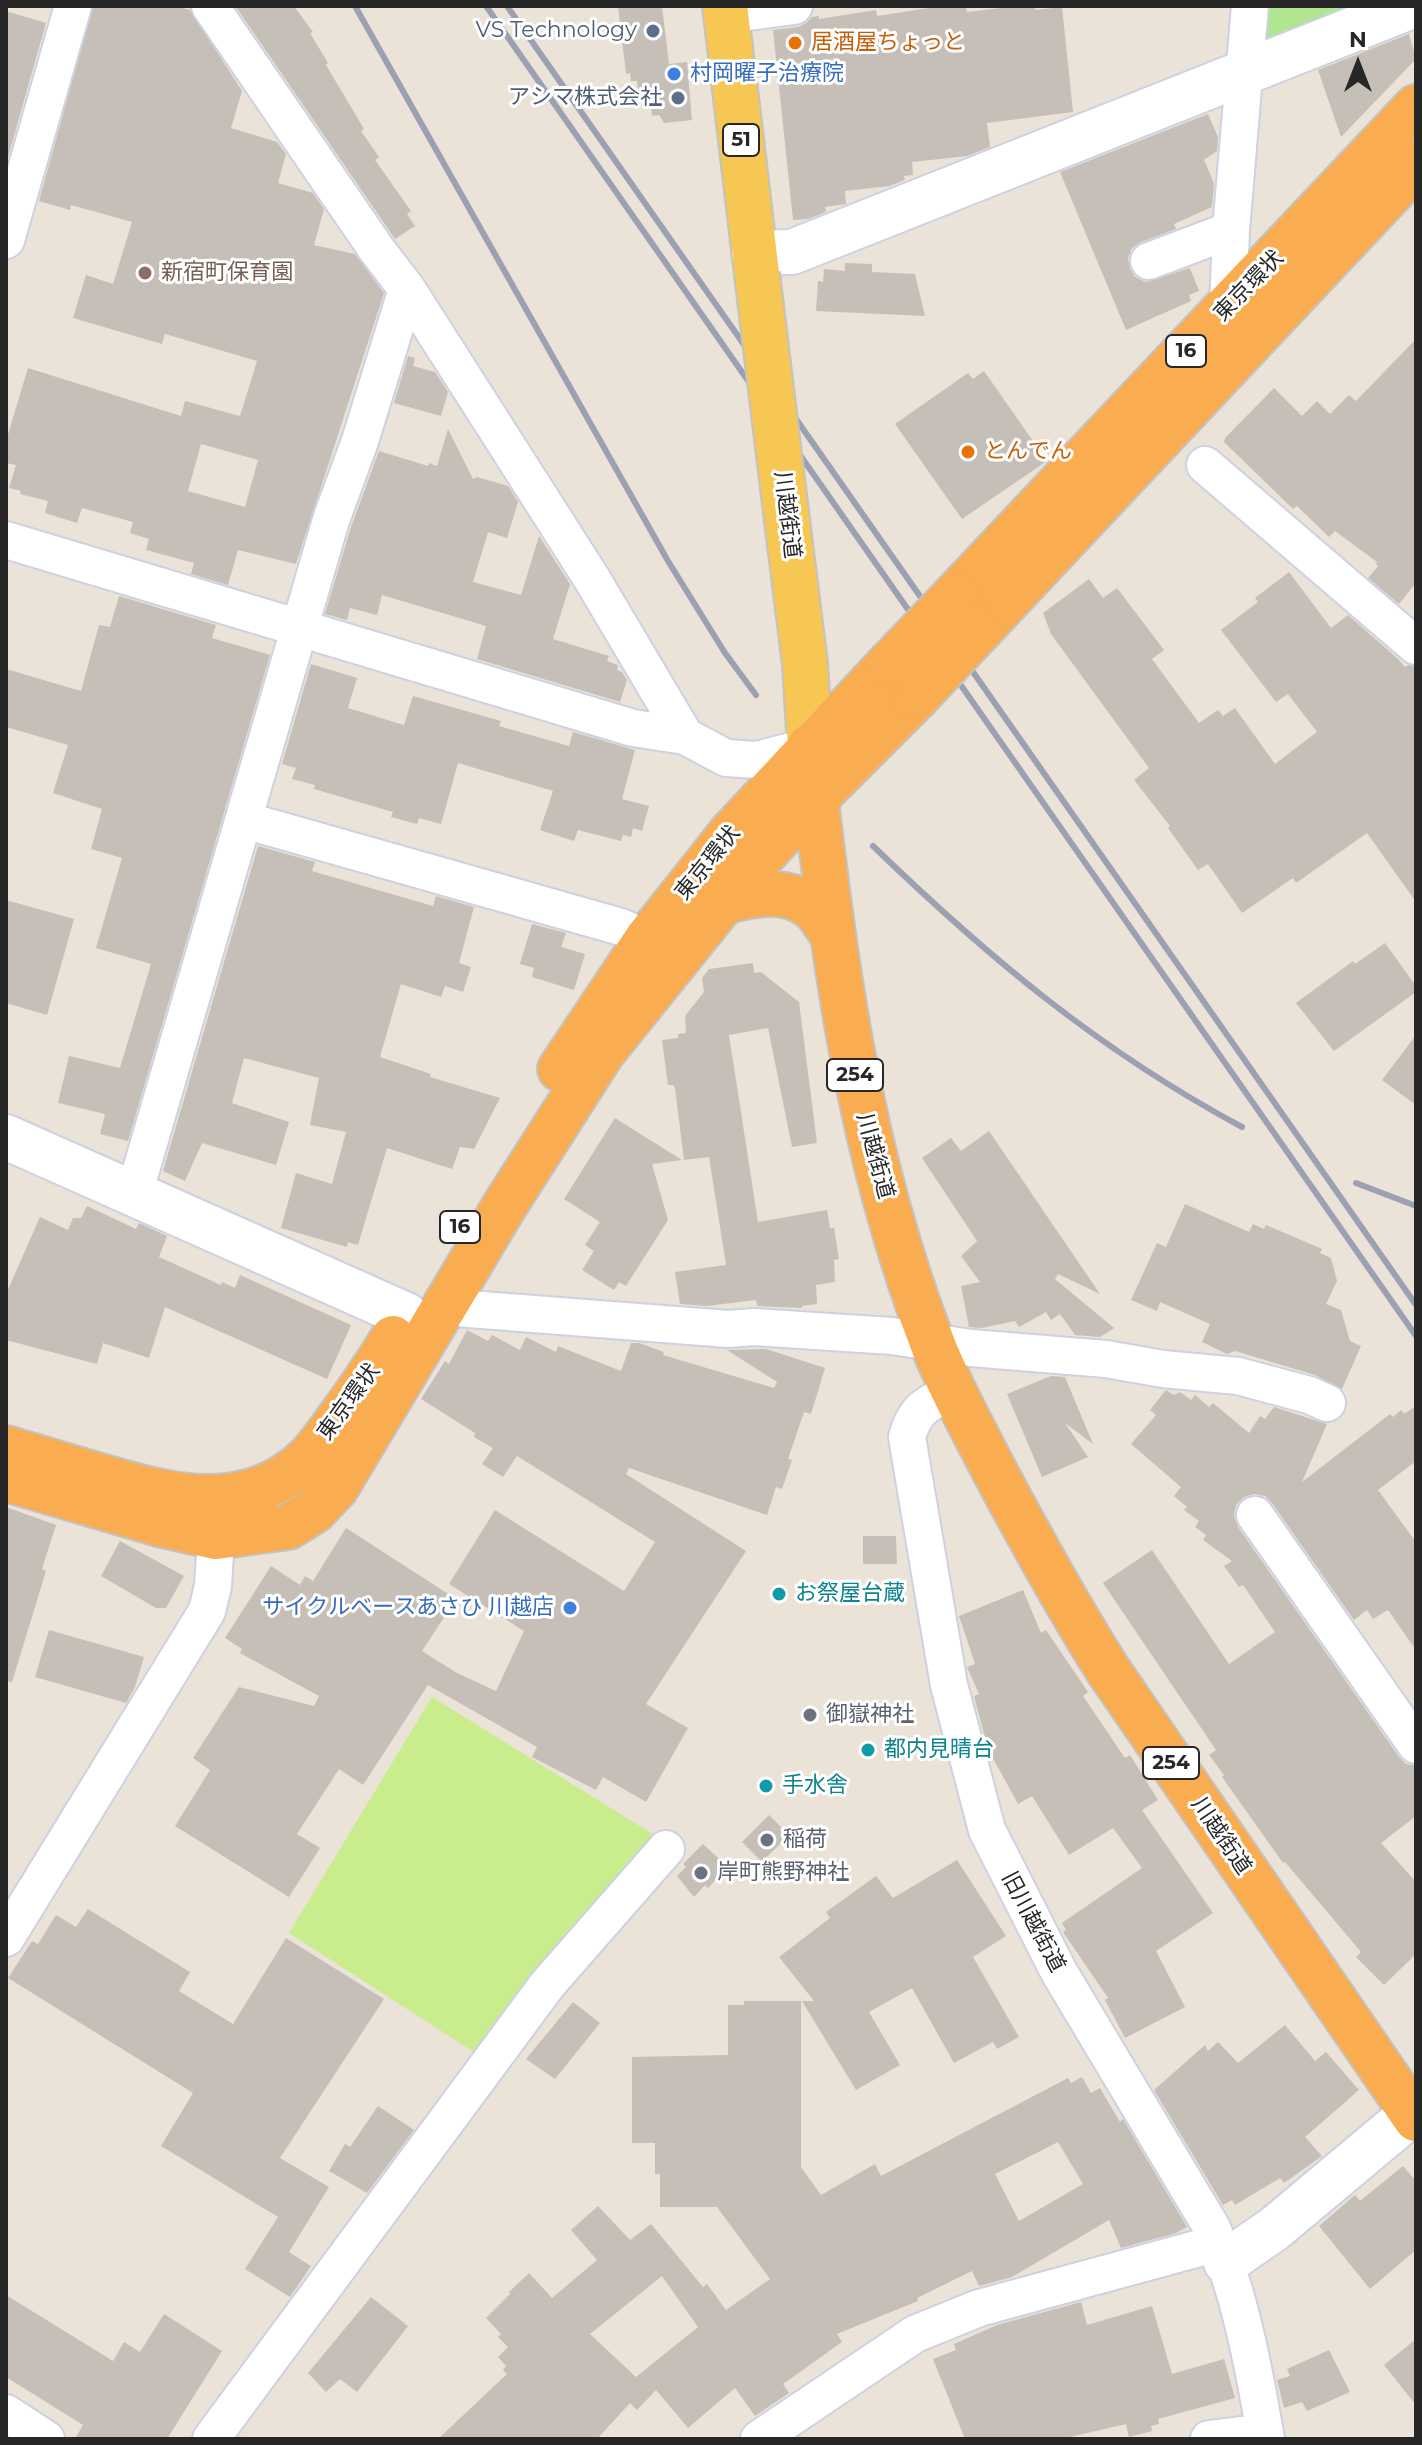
<!DOCTYPE html>
<meta charset="utf-8">
<style>
body{margin:0}
#map{position:relative;width:1422px;height:2445px;overflow:hidden;background:#ebe2d8;font-family:Montserrat,sans-serif}
canvas{display:block}
.frame{position:absolute;inset:0;border:8px solid #272727;pointer-events:none}
.north{position:absolute;left:1318px;top:24px;width:80px;height:80px;-webkit-text-stroke:6px #fff;paint-order:stroke;rotate:0deg;font-size:22px;font-weight:700;line-height:32px;text-align:center;color:#272727}
.north::after{content:'';display:block;margin:auto;width:28px;height:36px;background:#272727;clip-path:polygon(50% 0,100% 100%,50% 72%,0 100%)}
</style>
<div id="map">
<canvas width="1422" height="2445"></canvas>
<div class="frame"></div>
<div class="north">N</div>
</div>
<script>
const ctx = document.querySelector('canvas').getContext('2d');
ctx.lineJoin = 'round';
function fill(path, color) { ctx.fillStyle = color; ctx.fill(path, 'evenodd'); }
function strokePath(path, color, width, dash) { ctx.strokeStyle = color; ctx.lineWidth = width; ctx.lineCap = dash ? 'butt' : 'round'; ctx.setLineDash(dash || []); ctx.stroke(path); }
function label(font, color, halo, rows, align = 'center') {
  ctx.font = font + ' Montserrat,"Noto Sans JP",sans-serif'; ctx.lineWidth = 6; ctx.setLineDash([]); ctx.textBaseline = 'middle'; ctx.strokeStyle = halo; ctx.fillStyle = color; for (const [text, x, y, turn = 0] of rows) {
    ctx.save(); ctx.translate(x, y); ctx.rotate((+turn || 0) * Math.PI / 180); ctx.textAlign = isNaN(turn) ? turn : align; if (halo) ctx.strokeText(text, 0, 0); ctx.fillText(text, 0, 0); ctx.restore();
  }
}
const green = new Path2D(`
 M1261,6H1354L1269,39L1259,28Z`);
const pitch = new Path2D(`
 M432,1697L659,1838L483,2058L289,1933Z`);
const building = new Path2D(`
 M93,6H175L190,10L242,91L231,128L277,142L286,154L278,183L313,193L324,209L314,245L355,254L384,293L296,564L238,550L228,585L191,574L194,563L146,550L149,539L130,533L133,522L82,508L77,523L45,513L48,501L20,494L21,491L9,488L16,465L6,463V441L28,368L181,416L185,401L240,416L257,361L165,334L162,344L73,318L86,275L113,284L132,222L71,205L70,210L39,201ZM201,444L258,460L245,507L188,491Z
 M294,6L313,32L310,33L328,63L326,65L364,129L361,131L379,157L375,160L411,211L407,214L415,226L395,239L236,7Z
 M618,6H662L669,64L687,62L692,120L664,123L659,115L652,116L650,96L639,97L637,81H631L630,73L626,74Z
 M929,6H966L967,12L1018,6H1035V10L1062,7L1073,112L987,123L990,147L967,156L912,162L913,175L904,176L905,180L889,186L845,191L846,204L825,207L826,212L808,219L793,220L773,30L798,27L806,23L812,17L819,16V19L876,10L877,16L929,8Z
 M6,11L46,23L6,164Z
 M1409,34L1416,59L1341,137L1318,70Z
 M1208,114L1218,137L1217,151L1204,160L1214,183L1212,207L1174,224L1176,229L1141,242L1132,248L1128,258L1130,269L1135,277L1146,282L1190,268L1199,291L1189,295L1191,301L1126,330L1060,172Z
 M845,263L872,264V272L915,274L925,316L816,311L818,281L823,282L824,269L845,271Z
 M1416,339V583L1399,604L1368,578L1378,566L1376,564L1377,562L1335,531L1329,537L1297,506L1293,509L1224,442L1225,438L1274,388L1302,416L1317,401L1330,414L1349,395L1356,401Z
 M408,356L415,358L413,366L435,372L448,392L441,416L394,403Z
 M984,371L1047,461L962,519L895,424L968,373L973,379Z
 M448,429L473,479L477,477L508,486L518,502L507,538L488,532L473,582L521,595L539,536L570,584L553,639L609,656L607,661L618,665L617,670L622,672L627,680L620,702L477,659L486,626L382,595L377,615L350,608L347,620L325,614L351,527L379,451L428,466L429,463L437,466Z
 M1289,572L1331,628L1348,615L1398,659L1405,667L1408,665L1416,666V902L1367,833L1296,883L1293,878L1242,913L1208,864L1198,870L1168,828L1170,826L1134,780L1149,768L1051,634L1043,613L1089,579L1103,598L1117,588L1164,650L1152,659L1199,723L1218,710L1223,716L1235,708L1275,764L1317,732L1288,694L1276,702L1221,630L1258,602L1255,598Z
 M119,596L216,625L212,638L270,655L128,1141L100,1134L105,1114L58,1103L69,1056L120,1068L151,964L96,948L122,858L91,849L102,809L53,793L68,745L6,727V669L81,691L99,625L110,627Z
 M311,664L357,678L348,708L404,725L413,696L501,721L499,726L569,746L573,732L635,750L622,799L649,806L642,831L633,828L631,837L623,835L621,841L578,830L574,841L540,830L553,791L458,763L441,824L419,818L417,824L391,817L393,812L314,789L315,785L292,779L296,768L282,764Z
 M258,846L315,862L312,871L433,906L436,896L474,907L459,963L471,967L463,992L445,986L441,997L401,984L380,1057L431,1074L430,1077L500,1098L474,1149L460,1147L452,1169L387,1148L358,1245L348,1242L347,1247L281,1228L296,1173L332,1184L346,1132L310,1125L319,1078L244,1058L232,1103L289,1122L276,1165L202,1143L185,1181L163,1171Z
 M6,900L74,919L47,1015L6,1003Z
 M532,924L566,933L561,947L585,954L574,990L532,977L534,968L520,964Z
 M1385,943L1416,986V992L1334,1051L1296,1003L1353,961L1355,964Z
 M753,963L754,973L761,972L799,1002L817,1143L792,1147L768,1028L729,1035L758,1222L827,1210L830,1228H834L839,1259L834,1260L835,1282L816,1285L817,1304L802,1306V1308L757,1306L756,1300L706,1306L680,1304L675,1272L726,1265L709,1157L684,1160L675,1088L673,1085H668L662,1040L678,1038V1034L686,1033L685,1016L704,992L702,978L709,969Z
 M1416,1035V1105L1382,1080Z
 M615,1118L682,1160L652,1164L668,1220L626,1286L619,1282L614,1290L582,1270L594,1251L585,1245L600,1222L564,1199Z
 M989,1131L1100,1294L1058,1274L1055,1279L1114,1328L1100,1337L1075,1335L1060,1314L1051,1320L1046,1312L1019,1327L1015,1321L982,1328L969,1327L961,1286L980,1282L961,1256L977,1241L922,1158L951,1138L961,1151Z
 M1185,1204L1249,1232L1253,1224L1264,1229L1266,1225L1322,1249L1320,1253L1331,1258L1337,1281L1326,1304L1341,1310L1350,1341L1361,1346L1342,1389L1315,1375L1235,1351L1227,1354L1202,1342L1210,1324L1160,1302L1157,1311L1131,1300L1157,1243L1166,1247Z
 M87,1206L136,1229L139,1223L167,1236L159,1257L221,1285L222,1282L235,1288L240,1275L351,1325L327,1379L165,1307L149,1358L103,1343L97,1364L6,1340V1294L40,1217L68,1230L73,1218H81Z
 M467,1330L488,1341L492,1335L520,1350L526,1337L556,1352L558,1346L621,1371L631,1343H639L664,1352L663,1355L774,1388L777,1382L727,1350L766,1349L825,1368L811,1414L804,1412L788,1459L792,1460L782,1489L776,1487L767,1515L629,1468L626,1474L746,1551L646,1704L688,1728L646,1802L603,1777L596,1790L532,1757L537,1747L428,1685L363,1785L339,1769L297,1834L320,1848L289,1897L175,1826L210,1770L193,1758L239,1687L314,1706L319,1696L240,1653L242,1649L225,1638L271,1566L300,1585L305,1576L313,1581L346,1528L456,1599L422,1651L457,1673L496,1691L524,1631L449,1584L495,1510L624,1591L655,1542L517,1456L503,1477L482,1464L493,1448L474,1437L475,1433L421,1399L445,1361L449,1364Z
 M1051,1376L1065,1377L1093,1444L1065,1423L1088,1457L1042,1477L1007,1394Z
 M1166,1390L1174,1395L1180,1392L1191,1400L1195,1395L1209,1407L1213,1403L1249,1433L1260,1416L1265,1419L1274,1407L1327,1424L1302,1482L1390,1414L1393,1417L1401,1410L1404,1414L1416,1406V1461L1378,1490L1416,1542V1650L1388,1610L1373,1619L1367,1610L1354,1620L1272,1503L1265,1496L1254,1494L1244,1497L1236,1505L1234,1516L1238,1527L1399,1757L1406,1764L1416,1766V1816L1381,1843L1416,1882V1954L1384,1985L1356,1957L1361,1952L1285,1862L1283,1863L1222,1777L1224,1775L1209,1755L1216,1750L1103,1583L1152,1550L1229,1664L1275,1632L1243,1585L1239,1587L1224,1566L1232,1561L1203,1540L1206,1535L1195,1527L1199,1521L1184,1510L1187,1507L1174,1496L1181,1487L1131,1444L1156,1415L1150,1410Z
 M6,1507L56,1525L42,1569L46,1571L12,1682L6,1681Z
 M863,1536H896L897,1564H863Z
 M120,1541L184,1576L166,1608H156L101,1576Z
 M1023,1590L1041,1633L1046,1630L1088,1692L1083,1696L1125,1758L1130,1755L1158,1800L1142,1810L1213,1913L1156,1951L1185,2007L1125,2038L1105,2000L1108,1998L1063,1932L1066,1930L1062,1923L1142,1868L1113,1828L1069,1855L1032,1796L1018,1804L988,1749L974,1696L979,1694L967,1667L975,1664L959,1616Z
 M49,1630L144,1657L135,1687L126,1703L35,1677Z
 M769,1815L789,1835L762,1862L742,1842Z
 M703,1844L728,1867L708,1888L705,1885L694,1897L677,1876L686,1867L683,1864Z
 M957,1860L1006,1936L973,1957L1019,2037L997,2049L993,2042L954,2063L912,1988L869,2012L900,2065L856,2090L802,2001H814L779,1957L830,1918L826,1912L876,1876L893,1898Z
 M88,1909L190,1972L179,1991L233,2024L286,1938L384,1999L280,2158L329,2187L289,2252L311,2266L290,2297L245,2269L278,2217L161,2146L193,2093L8,1978L32,1941L38,1944L56,1915L76,1927Z
 M744,2001H801V2167L821,2195L875,2164L881,2176L1068,2078L1071,2083L1082,2077L1091,2093L1100,2088L1120,2122L1123,2119L1187,2227L1176,2233L1121,2248L1109,2220L1012,2277L979,2286L972,2271L917,2298L918,2301L837,2334L842,2342L783,2384L789,2393L755,2416L735,2388L688,2428L656,2390L637,2410L630,2403L597,2439H438L507,2374L503,2370L506,2366L498,2357L508,2347L498,2337L501,2334L486,2318L510,2294L509,2292L529,2273L552,2298L597,2260L571,2230L598,2206L630,2240L651,2224L703,2287L707,2284L726,2310L770,2279L717,2207H660V2174H655V2143H632V2057L728,2055V2005H744ZM1058,2142L1083,2184L1019,2221L995,2174ZM662,2276L698,2327L636,2377L590,2334Z
 M573,2002L600,2023L555,2079L526,2059Z
 M1285,2025L1315,2061L1326,2052L1359,2090L1305,2137L1322,2156L1284,2183L1280,2178L1235,2205L1232,2200L1223,2205L1154,2090L1205,2045L1208,2051L1218,2042L1238,2063Z
 M378,2106L414,2130L367,2193L329,2171L345,2144L350,2147Z
 M1403,2166L1416,2181V2250L1370,2289L1319,2226L1355,2195L1360,2201Z
 M6,2295L113,2361L124,2342L140,2352L164,2314L222,2351L167,2439H75L83,2425L6,2377Z
 M371,2297L408,2326L357,2392L340,2379L326,2392L308,2373Z
 M1081,2302L1087,2325L1152,2306L1172,2374L1224,2359L1235,2398L1158,2419L1159,2424L1151,2426L1152,2431L1129,2437L1126,2424L1061,2439H965L933,2359L956,2350L954,2344L997,2325Z
 M1416,2339V2405L1384,2365Z
 M1329,2350L1350,2392L1307,2411L1302,2402L1284,2408L1277,2380L1290,2376L1287,2369Z`);
const minor = new Path2D(`
 M210,6L377,250L407,289L592,579L685,736
 M726,15L794,6
 M6,240L73,6
 M1149,261L1231,230
 M1228,309L1231,230L1250,6
 M1205,465L1416,646
 M6,540L633,728L685,736L726,758L757,760L810,746
 M244,820L621,927L647,939
 M134,1194L331,520L360,441L407,289
 M443,1307L728,1329L754,1327L892,1336L971,1348L1106,1359L1163,1369L1238,1376L1309,1395L1327,1403
 M952,1391C927,1404 915,1408 907,1437L949,1685L987,1830L1059,1972L1212,2228C1240,2294 1254,2368 1266,2439
 M1255,1515L1416,1745
 M6,1938L207,1611L213,1586L216,1537
 M6,2413L46,2439
 M211,2439L547,1985L666,1849
 M759,2439L915,2334L979,2308L1218,2243
 M1209,2439L1265,2432`);
const tertiary = new Path2D(`
 M754,253L792,252L1412,6
 M6,1137L406,1315
 M1226,2262L1274,2229L1416,2110`);
const primary = new Path2D(`
 M725,6L757,274
 M785,504L805,664L810,746`);
const trunk = new Path2D(`
 M956,594L1416,107
 M981,629L1416,166
 M810,746C832,951 858,1151 933,1345C950,1388 973,1429 994,1470C1030,1538 1067,1605 1108,1670L1416,2119
 M724,902C752,894 788,887 812,908C820,914 826,926 832,934
 M560,1069L647,939L731,833L889,664
 M6,1448C37,1457 69,1467 100,1476C171,1497 247,1517 308,1458C322,1444 333,1426 345,1410C362,1386 378,1363 393,1338
 M6,1479L159,1524L216,1537L288,1527L314,1511L336,1488L505,1205L602,1053L750,869L816,798L916,698`);
const rail = new Path2D(`
 M355,6L668,561L725,653L756,695
 M486,6L1416,1336
 M507,6L1416,1305
 M873,846C990,959 1099,1050 1242,1127
 M1356,1183L1416,1206`);
const primaryBridge = new Path2D(`
 M757,274L785,504`);
const trunkBridge = new Path2D(`
 M889,664L956,594
 M916,698L981,629`);
const markers = [
 [653,31,8,"#5c6f8a"],
 [795,43,8,"#e8710a"],
 [674,74,8,"#3f7fe0"],
 [678,98,8,"#5c6f8a"],
 [145,273,8,"#8d6e63"],
 [968,452,8,"#e8710a"],
 [779,1594,8,"#0f9aa8"],
 [570,1608,8,"#3f7fe0"],
 [810,1715,8,"#6b7280"],
 [868,1750,8,"#0f9aa8"],
 [766,1786,8,"#0f9aa8"],
 [767,1840,8,"#6b7280"],
 [701,1873,8,"#6b7280"]
];
const shields = [
 [741,140,36],
 [1186,351,40],
 [855,1075,56],
 [460,1227,40],
 [1171,1763,56]
];
const shieldNames = [
 ["51",741,140],
 ["16",1186,351],
 ["254",855,1075],
 ["16",460,1227],
 ["254",1171,1763]
];
const serviceNames = [
 ["VS Technology",637,31],
 ["アシマ株式会社",662,98]
];
const foodNames = [
 ["居酒屋ちょっと",811,43],
 ["とんでん",984,452]
];
const shopNames = [
 ["村岡曜子治療院",690,74],
 ["サイクルベースあさひ 川越店",554,1608,"right"]
];
const educationNames = [
 ["新宿町保育園",161,273]
];
const streetNames = [
 ["東京環状",1249,286,-46],
 ["川越街道",787,515,83],
 ["東京環状",708,863,-51],
 ["川越街道",875,1156,75],
 ["東京環状",349,1402,-54],
 ["川越街道",1221,1836,56],
 ["旧川越街道",1033,1922,62]
];
const cultureNames = [
 ["お祭屋台蔵",795,1594],
 ["都内見晴台",884,1750],
 ["手水舎",782,1786]
];
const worshipNames = [
 ["御嶽神社",826,1715],
 ["稲荷",783,1840],
 ["岸町熊野神社",717,1873]
];
fill(green, '#b2e591');
fill(pitch, '#c9ed8c');
fill(building, '#c6bfb8');
strokePath(minor, '#cdd2e2', 40);
strokePath(tertiary, '#cdd2e2', 48);
strokePath(primary, '#c3c3c3', 48);
strokePath(trunk, '#c3c3c3', 48);
strokePath(minor, '#fff', 36);
strokePath(tertiary, '#fff', 44);
strokePath(primary, '#f6c752', 44);
strokePath(trunk, '#faac50', 44);
strokePath(rail, '#9ba0b3', 6);
strokePath(primaryBridge, '#c3c3c3', 48, []);
strokePath(trunkBridge, '#c3c3c3', 48, []);
strokePath(primaryBridge, '#f6c752', 44);
strokePath(trunkBridge, '#faac50', 44);
for (const [x, y, r, color] of markers) { const dot = new Path2D(); dot.arc(x, y, r, 0, 2 * Math.PI); ctx.fillStyle = color; ctx.fill(dot); strokePath(dot, '#fff', 3); }
for (const [x, y, w] of shields) { const box = new Path2D(); box.roundRect(x - w / 2, y - 16, w, 32, 6); ctx.fillStyle = '#fff'; ctx.fill(box); strokePath(box, '#272727', 2); }
label('bold 20px', '#272727', null, shieldNames);
label('22px', '#4e5e75', '#fff', serviceNames, 'right');
label('22px', '#c56008', '#fff', foodNames, 'left');
label('22px', '#366cbe', '#fff', shopNames, 'left');
label('22px', '#785e54', '#fff', educationNames, 'left');
label('22px', '#272727', '#fff', streetNames);
label('22px', '#0d838f', '#fff', cultureNames, 'left');
label('22px', '#5b616d', '#fff', worshipNames, 'left');
</script>
